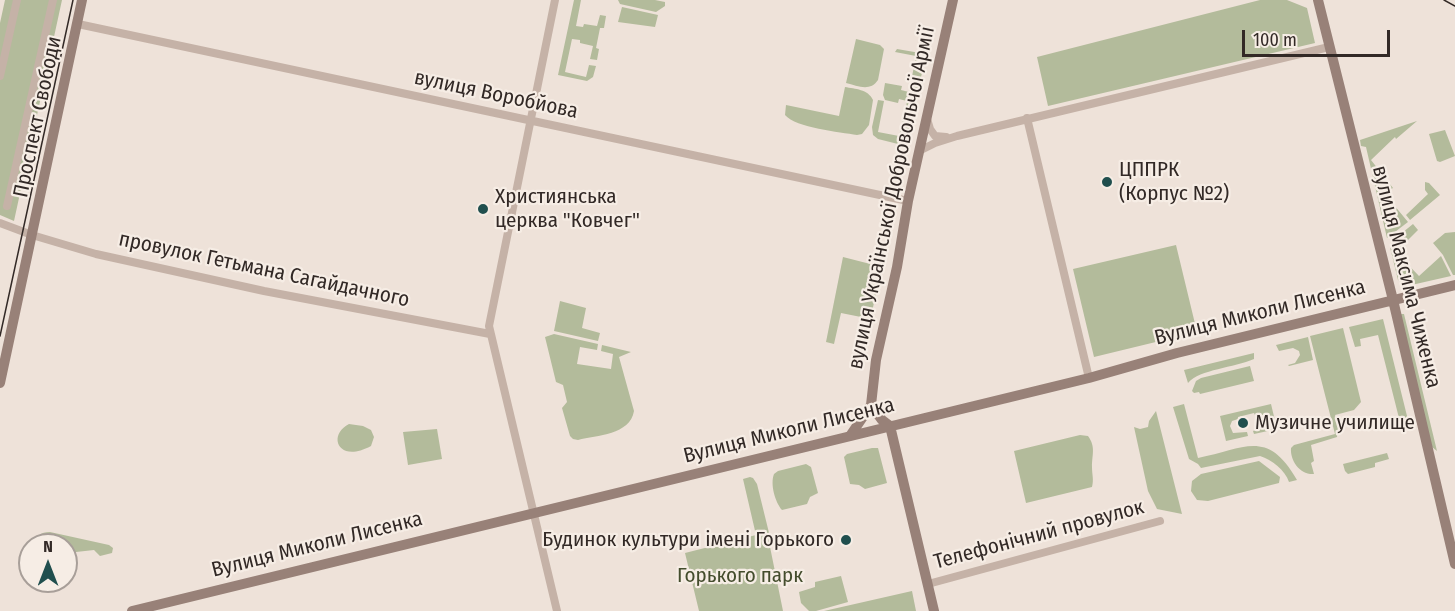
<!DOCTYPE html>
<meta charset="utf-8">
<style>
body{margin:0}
#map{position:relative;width:1455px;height:611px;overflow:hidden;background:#eee2d9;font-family:"Fira Sans Condensed",sans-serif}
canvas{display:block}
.north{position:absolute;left:18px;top:533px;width:60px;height:60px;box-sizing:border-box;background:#f6ede5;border:2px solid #a89f99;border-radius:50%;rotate:0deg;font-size:16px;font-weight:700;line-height:24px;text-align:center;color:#322926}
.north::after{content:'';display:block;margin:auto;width:21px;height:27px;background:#204f4e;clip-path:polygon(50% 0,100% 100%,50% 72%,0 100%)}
.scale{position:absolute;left:1242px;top:30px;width:148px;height:27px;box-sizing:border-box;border:3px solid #322926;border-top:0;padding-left:8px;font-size:18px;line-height:21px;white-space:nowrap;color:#322926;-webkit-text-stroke:4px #f6ede5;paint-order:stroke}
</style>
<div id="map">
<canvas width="1455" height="611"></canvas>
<div class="north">N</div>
<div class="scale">100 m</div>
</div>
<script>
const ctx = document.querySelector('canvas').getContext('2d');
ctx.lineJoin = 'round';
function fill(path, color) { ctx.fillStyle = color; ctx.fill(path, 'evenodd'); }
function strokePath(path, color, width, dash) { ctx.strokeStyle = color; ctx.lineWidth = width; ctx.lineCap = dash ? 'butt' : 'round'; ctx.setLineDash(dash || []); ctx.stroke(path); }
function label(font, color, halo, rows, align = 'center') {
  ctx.font = font + ' "Fira Sans Condensed",sans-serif'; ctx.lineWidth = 4.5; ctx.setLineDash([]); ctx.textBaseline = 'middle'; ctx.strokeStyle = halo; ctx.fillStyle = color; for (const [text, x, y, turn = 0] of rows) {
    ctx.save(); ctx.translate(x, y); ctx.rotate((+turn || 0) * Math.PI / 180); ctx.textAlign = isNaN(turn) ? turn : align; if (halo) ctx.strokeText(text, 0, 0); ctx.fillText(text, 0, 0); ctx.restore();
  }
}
const green = new Path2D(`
 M5,0H62L14,221L0,215V23Z
 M574,0H581L576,26L583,27L584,24L597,26L600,15L606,16L604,28H600L596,48L599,49L597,60L590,59L593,46L580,43V40L572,39L565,72L586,77L589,65L596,66L593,77L587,81L558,75Z
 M618,0H655L665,2V6L656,12L620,4Z
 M1260,0H1287L1307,8L1315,43L1048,106L1037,57Z
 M622,7L658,15L655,27L618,22Z
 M856,39L880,45L884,49L878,80C870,92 858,86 846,83Z
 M897,49L926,54L914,110L906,108L907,101L899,99L898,103L885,100L883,95L885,83L902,86L901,90L909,92L916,56L895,52Z
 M845,87C855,89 868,89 873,100L869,125L862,134L857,135C840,132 796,128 785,115L786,105L839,116Z
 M878,100L884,101L878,132L899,136L905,112L913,114L906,146L878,139L873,135L872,127Z
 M1417,121L1396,139L1395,137L1371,160L1393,188L1384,193L1408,222L1387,238L1366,147L1361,146L1360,140Z
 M1445,130L1455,156L1440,162L1437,161L1429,134Z
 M1425,182L1429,183L1440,195L1410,220L1406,215L1428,194L1425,190Z
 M1413,224L1418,230L1396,252L1419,276L1441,256L1451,276L1407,286L1398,280L1390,247L1392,241Z
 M1455,232V275H1453L1443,255L1433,243L1445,233Z
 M1176,245L1197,332L1094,357L1073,269Z
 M843,257L882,267L867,334L859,332L861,317L841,313L834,344L826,342Z
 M560,301L586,308L582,328L600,333L598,341L554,331Z
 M1400,314H1404L1437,451L1432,447Z
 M1383,319L1408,420L1400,422L1378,335L1360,339L1361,346L1355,347L1349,327Z
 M1343,328L1361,402L1354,410L1335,415L1338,428L1337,437L1311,445L1314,461L1311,463L1314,474C1300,475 1290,461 1291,448L1294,445L1335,434L1310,336Z
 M554,334L598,344L597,350L580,347L577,364L611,369L613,354L601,351L602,345L631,352L619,357L634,411C630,435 597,435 578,440L573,439L570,436L562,408L567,402L563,385L556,382L545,337Z
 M1308,337L1313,360L1289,366L1288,365L1295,363L1300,355L1299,351L1293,348L1279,351L1276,345Z
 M1254,353V359C1234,368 1200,369 1188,383L1184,370Z
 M1250,366L1254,381L1200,394L1199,392L1194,393L1192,391L1196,381L1201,378Z
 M1184,404L1198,458C1245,449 1267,428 1297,480L1289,482C1285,470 1272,460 1260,456L1201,468L1198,464L1189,459L1173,407Z
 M1271,404L1277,429L1254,434L1253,431L1263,427L1266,423L1263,415H1255L1254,413L1238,417V419L1232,421L1230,426L1233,433L1247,432L1248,436L1226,441L1220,416Z
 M1156,411L1182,514L1157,509L1148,491L1134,427L1140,429L1148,427L1149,421Z
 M349,424L363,426L371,430L374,437L371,446C338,464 327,435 349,424Z
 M437,429L442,459L408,465L403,432Z
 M1080,435L1088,436C1096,447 1092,454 1092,467C1092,475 1094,479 1092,487L1026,503L1014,451Z
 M872,448H878L887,483L865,489L859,485L850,484L844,457L847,454Z
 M1387,453L1389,459L1375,463V467L1348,474L1345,471L1343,464Z
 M1259,461L1280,477L1279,483L1208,501L1197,500L1191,491L1192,481L1201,474Z
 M806,464L811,467L818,493L810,497L807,504L782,510C775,502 770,484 774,474L778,471Z
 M750,477L753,478L757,484L771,541L769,542L783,611H699L685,553L756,535L743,479Z
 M50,532L109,545L113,548L112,553L100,556L94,550L76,552L71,563L66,564V545H35C37,536 40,532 50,532Z
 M841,576L848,602L816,611H809L801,603L799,592L815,587V582Z
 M912,591L916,611H824Z`);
const street = new Path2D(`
 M555,0L489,326L557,611
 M78,24L908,201
 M0,76L17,0
 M1027,118L1089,378
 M927,119L930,129L935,136L946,137
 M919,151L935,143L957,136L1329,47
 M7,206L53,0
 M0,223L32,235L96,254L264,291L490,334
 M928,584L1160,521`);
const secondary = new Path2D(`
 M1318,0L1393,300L1455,564
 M0,383L82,0
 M871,405L882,420L890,426L934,611
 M850,436L871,405L876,360L897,267L908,201L953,0
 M132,611L1089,378L1177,353L1455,285`);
const tram = new Path2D(`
 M1444,0L1455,6
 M0,336L73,0`);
const markers = [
 [1107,182,6,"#204f4e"],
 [483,209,6,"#204f4e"],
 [1243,423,6,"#204f4e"],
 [846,540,6,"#204f4e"]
];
const streetNames = [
 ["вулиця Воробйова",496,95,12],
 ["Проспект Свободи",38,117,-78],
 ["вулиця Української Добровольчої Армії",892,198,-78],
 ["провулок Гетьмана Сагайдачного",264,270,12],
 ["вулиця Максима Чиженка",1406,277,76],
 ["Вулиця Миколи Лисенка",1260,313,-14],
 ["Вулиця Миколи Лисенка",789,431,-14],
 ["Телефонічний провулок",1039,535,-15],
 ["Вулиця Миколи Лисенка",317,545,-14]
];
const poiNames = [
 ["ЦППРК",1119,170],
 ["(Корпус №2)",1119,194],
 ["Християнська",495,197],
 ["церква \"Ковчег\"",495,221],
 ["Музичне училище",1255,423],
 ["Будинок культури імені Горького",834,540,"right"]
];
const parkNames = [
 ["Горького парк",740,576]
];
fill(green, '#b3bb9b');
strokePath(street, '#c5b2a7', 8);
strokePath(secondary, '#988178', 10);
strokePath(tram, '#322926', 1.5);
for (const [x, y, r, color] of markers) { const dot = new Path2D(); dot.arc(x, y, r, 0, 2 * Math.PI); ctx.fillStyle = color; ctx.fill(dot); strokePath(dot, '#f6ede5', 2); }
label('21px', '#322926', '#f6ede5', streetNames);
label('21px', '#322926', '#f6ede5', poiNames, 'left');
label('21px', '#444d2d', '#f6ede5', parkNames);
</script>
